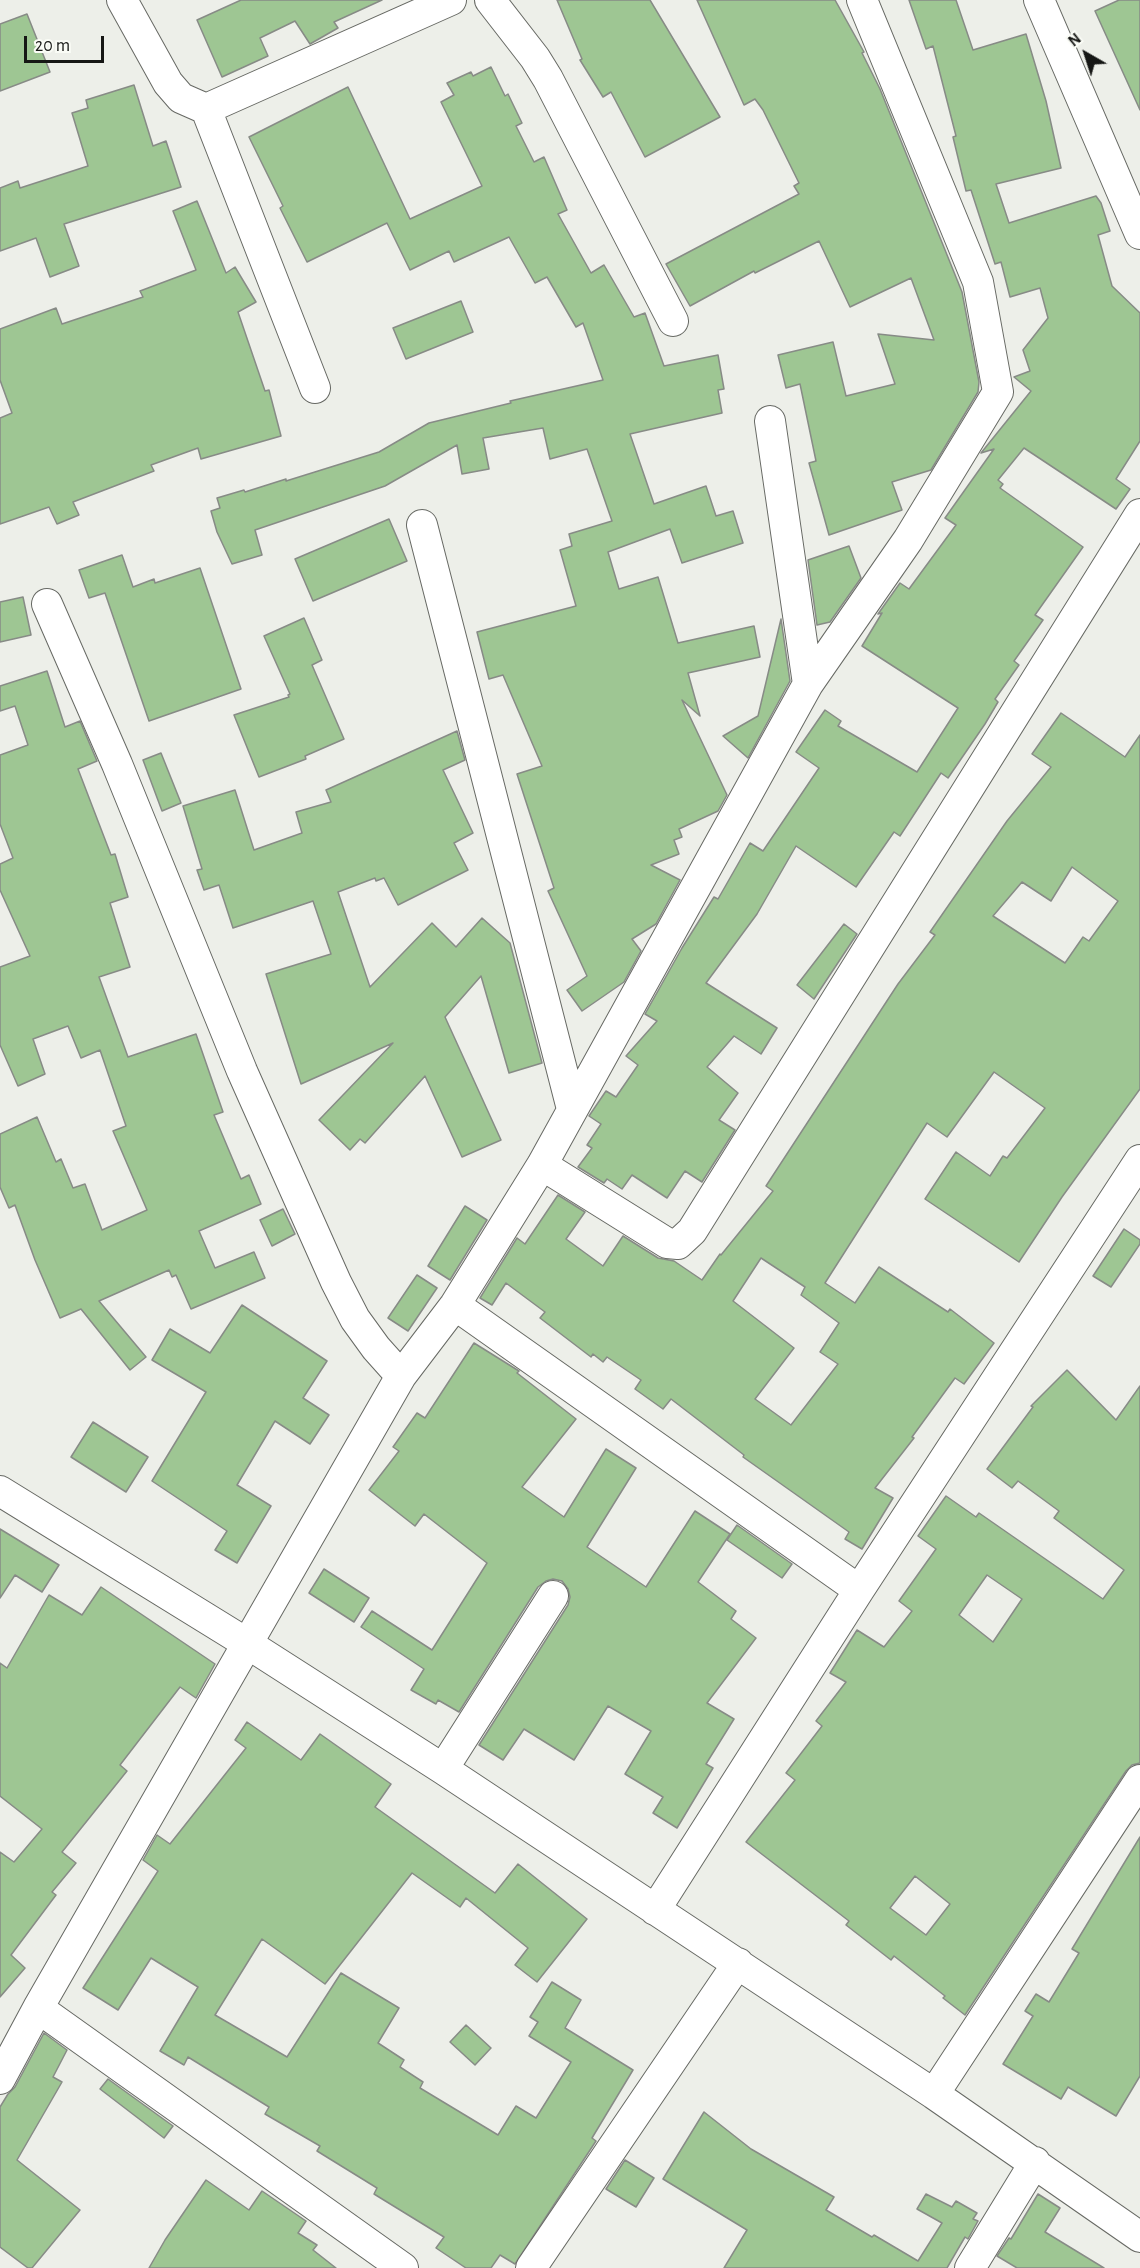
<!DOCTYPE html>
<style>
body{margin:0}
#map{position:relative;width:1140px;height:2268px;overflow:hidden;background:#edefe9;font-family:"Alegreya Sans",sans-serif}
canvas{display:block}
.north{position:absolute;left:1056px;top:24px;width:60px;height:60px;-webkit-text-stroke:4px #fafcf6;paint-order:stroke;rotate:321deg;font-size:16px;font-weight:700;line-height:24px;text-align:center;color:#161715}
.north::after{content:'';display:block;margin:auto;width:21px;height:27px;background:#161715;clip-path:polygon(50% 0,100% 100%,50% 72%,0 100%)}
.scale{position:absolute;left:24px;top:36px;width:80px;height:27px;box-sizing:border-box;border:3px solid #161715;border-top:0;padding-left:8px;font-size:18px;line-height:21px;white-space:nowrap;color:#161715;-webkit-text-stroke:4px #fafcf6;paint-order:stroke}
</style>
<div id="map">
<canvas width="1140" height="2268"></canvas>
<div class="north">N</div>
<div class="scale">20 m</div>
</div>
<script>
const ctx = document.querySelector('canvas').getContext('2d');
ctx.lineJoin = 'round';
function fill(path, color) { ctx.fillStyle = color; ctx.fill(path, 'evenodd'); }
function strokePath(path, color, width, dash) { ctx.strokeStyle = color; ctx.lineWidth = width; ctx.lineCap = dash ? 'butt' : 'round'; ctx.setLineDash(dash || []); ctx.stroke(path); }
const building = new Path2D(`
 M241,0H382L334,22L338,28L310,44L295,21L260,38L268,56L222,77L197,20Z
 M557,0H650L720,117L645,157L611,92L603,97L580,60L582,59Z
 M697,0H835L864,52L862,53L880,89L962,292L979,382L978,392L931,470L892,482L902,510L829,535L809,463L816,461L800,384L786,388L778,355L833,342L846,396L895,384L878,334L934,340L911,278L850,307L819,241L755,273L754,271L690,306L666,264L799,194L794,186L799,183L763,110L755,99L744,105Z
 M909,0H956L973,50L1026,34L1046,101L1061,168L996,184L1009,223L1096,196L1101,203L1110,231L1098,235L1112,286L1140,313V441L1116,479L1130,489L1116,509L1024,448L998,480L1003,484L1000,488L1083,547L1035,615L1043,620L1014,661L1019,665L995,699L998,702L985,724L948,778L941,773L900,836L894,832L856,887L796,846L757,914L706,983L777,1028L761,1054L734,1036L707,1067L738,1093L719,1120L735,1130L702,1182L685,1171L667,1198L632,1175L622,1189L607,1179L604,1183L578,1167L592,1148L587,1145L601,1124L589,1116L606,1091L616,1097L638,1065L626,1056L657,1021L645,1014L682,948L714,897L718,899L750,843L763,851L819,768L796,752L825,710L841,721L838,726L917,772L958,708L862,646L882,613L878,614L900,583L909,589L956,525L945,518L994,449L981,453L1031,391L1014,377L1030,371L1023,350L1048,318L1040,288L1010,297L1001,262L995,264L971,190L966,191L953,137L956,136L933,46L926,49Z
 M1119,0H1140V110L1095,11Z
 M27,14L50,72L0,91V24Z
 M491,67L505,96L508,94L522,123L516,126L534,162L544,157L567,210L558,214L591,273L604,265L634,317L645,313L664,366L718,355L724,389L718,390L722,413L630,434L654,504L706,486L716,516L733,511L743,543L682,563L670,529L608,552L619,589L658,577L678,643L754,626L760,657L688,673L700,716L682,700L727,795L718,811L679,829L682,837L674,840L679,854L651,865L680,880L656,924L632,939L641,951L624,982L582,1011L567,990L587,976L548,891L554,888L517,774L542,766L503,675L489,679L477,632L576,606L560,550L572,546L569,534L612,521L587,449L550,459L543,428L483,438L489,469L462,474L457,445L385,486L255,530L262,555L232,564L217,532L211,511L220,508L217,498L244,490L245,492L286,479V481L379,452L429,423L511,403L510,401L603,380L583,323L576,327L547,277L535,283L509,237L454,262L449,251L410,270L387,223L307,262L280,208L283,206L249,137L348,87L410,219L482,186L441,102L454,95L447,83L471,72L473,76Z
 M134,85L153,146L166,141L181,187L64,224L79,266L50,277L36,238L0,251V188L18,181L20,188L88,166L72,113L88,108L86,100Z
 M197,201L226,273L235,267L256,302L238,312L265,391L269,390L281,436L201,459L198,448L151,465L154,471L73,502L79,515L57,524L49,507L0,524V418L12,413L0,380V329L56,308L62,324L143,297L140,291L196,270L173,211Z
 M461,301L473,332L406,359L393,328Z
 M389,519L407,561L313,601L295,559Z
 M849,546L861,578L830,622L817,625L808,560Z
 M122,555L133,587L154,579L155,583L200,568L241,689L149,721L105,593L89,598L79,570Z
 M23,597L31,635L0,642V602Z
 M304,618L322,660L312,665L344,739L305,756L306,759L259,777L234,715L289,697L288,695L290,694L264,636Z
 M781,619L790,681L748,758L723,736L758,716Z
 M47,671L65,727L80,721L97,761L78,769L111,855L115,854L128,897L110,903L130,967L99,977L128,1057L196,1034L223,1112L214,1115L241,1179L249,1175L261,1204L199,1231L215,1268L254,1252L265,1278L191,1309L176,1275L172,1277L169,1270L99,1301L146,1357L130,1370L81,1309L60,1318L35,1260L15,1205L9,1208L0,1187V1134L37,1117L56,1162L61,1159L73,1188L85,1184L102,1230L147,1210L113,1131L126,1126L100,1050L81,1058L68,1026L33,1039L45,1074L18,1086L0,1045V967L30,956L0,890V864L13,858L0,824V755L28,745L15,706L0,711V686Z
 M1061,713L1125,757L1140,735V1089L1062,1197L1019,1262L925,1199L956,1152L990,1176L1003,1156L1007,1158L1045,1108L994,1072L947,1137L927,1123L825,1283L855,1303L879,1267L948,1312L950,1309L994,1343L964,1384L955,1378L912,1437L914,1438L875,1488L893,1498L862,1549L845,1539L849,1532L743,1457L744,1455L671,1399L663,1409L635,1389L641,1380L607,1357L603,1362L593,1354L591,1357L540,1318L545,1312L506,1283L492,1305L480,1298L517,1238L525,1244L558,1195L585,1212L566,1239L603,1266L623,1236L658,1258L674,1261L702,1280L720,1254L721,1255L773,1191L766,1186L898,984L935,935L930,932L1007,821L1051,767L1032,754ZM1072,867L1118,901L1089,941L1083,937L1065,963L993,916L1022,882L1051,901ZM761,1258L805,1287L801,1295L839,1323L820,1352L838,1364L791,1425L755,1399L794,1348L733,1301Z
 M457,731L465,760L443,770L473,833L454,843L468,870L398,905L384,878L376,881L375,878L338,892L370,987L432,923L456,947L482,918L510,943L542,1063L509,1073L481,976L445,1017L501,1140L462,1157L425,1076L365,1143L360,1139L350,1150L319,1120L393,1043L301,1084L266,974L331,954L313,901L233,928L219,885L204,890L197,870L202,869L183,806L235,790L254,850L302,833L296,812L331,802L326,790Z
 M161,753L181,803L162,811L143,760Z
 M844,924L857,934L814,999L797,985Z
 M465,1206L487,1220L450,1280L428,1266Z
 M283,1209L295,1234L272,1246L260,1220Z
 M1124,1229L1140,1240V1244L1111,1287L1093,1276Z
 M417,1275L437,1288L408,1331L388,1318Z
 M242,1305L327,1361L303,1398L329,1415L310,1444L275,1421L237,1485L271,1506L237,1563L215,1550L227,1531L152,1481L206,1392L152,1360L170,1329L210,1353Z
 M474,1343L519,1371L517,1373L576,1419L522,1487L564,1517L606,1449L636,1468L587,1547L646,1587L695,1511L730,1534L698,1582L736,1611L731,1619L756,1638L707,1703L734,1719L706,1764L713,1768L677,1828L653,1813L663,1797L625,1774L651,1731L608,1706L574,1760L524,1729L503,1760L479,1745L568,1605L570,1597L568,1589L562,1581L553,1579L546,1581L538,1587L459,1712L438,1700L436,1704L411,1690L424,1669L361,1627L372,1611L432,1650L487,1563L424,1514L415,1526L369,1490L399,1451L393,1447L417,1413L425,1418Z
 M1067,1370L1116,1420L1140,1386V1763L1132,1765L1126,1771L965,2015L943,1998L945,1996L894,1956L891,1960L846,1925L849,1921L746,1842L795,1780L786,1773L822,1726L816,1721L846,1682L830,1673L857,1630L884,1647L912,1611L899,1601L936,1549L918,1536L946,1496L976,1517L979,1513L1103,1599L1124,1570L1054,1518L1059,1511L1018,1481L1012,1488L987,1469L1033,1407L1031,1406ZM987,1575L1022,1599L993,1642L959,1615ZM915,1876L950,1904L926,1935L890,1908Z
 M93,1422L148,1457L126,1492L71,1457Z
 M737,1525L792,1564L782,1578L727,1540Z
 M0,1529L59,1565L42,1592L15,1575L0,1598Z
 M324,1569L369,1598L354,1622L309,1593Z
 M101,1587L215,1664L196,1698L180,1687L120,1765L127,1771L62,1852L76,1863L52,1892L56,1895L11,1955L25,1968L0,1997V1852L14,1862L42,1829L0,1796V1663L7,1668L49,1595L82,1615Z
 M247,1722L301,1760L320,1734L391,1784L375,1807L495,1893L518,1864L587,1919L537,1982L515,1965L528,1948L466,1898L460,1907L412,1873L325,1984L262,1939L215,2015L287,2057L341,1973L399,2008L378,2043L404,2060L400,2067L423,2082L420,2088L498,2135L516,2106L536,2118L571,2062L529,2036L538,2022L530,2017L552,1982L581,2000L565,2028L633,2070L592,2138L596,2141L515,2264L500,2255L491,2268H466L436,2248L444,2237L374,2194L377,2188L317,2151L320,2146L265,2114L269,2107L188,2057L184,2065L160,2051L198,1987L151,1958L118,2010L83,1988L158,1871L143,1860L157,1835L170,1844L246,1748L235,1740Z
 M1140,1837V2076L1116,2116L1068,2087L1061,2099L1003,2064L1033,2016L1025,2011L1036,1994L1049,2002L1079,1953L1072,1949Z
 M466,2025L491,2048L475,2065L450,2042Z
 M44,2033L67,2050L53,2077L62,2082L17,2160L80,2210L32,2268H28L0,2247V2107L8,2094L15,2087Z
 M108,2079L173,2126L164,2138L100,2089Z
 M704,2112L751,2149L834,2197L826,2210L872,2237L874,2235L918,2261L942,2223L917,2209L926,2194L952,2207L956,2201L977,2213L973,2219L978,2221L968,2239L965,2237L947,2268H724L747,2230L663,2179Z
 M625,2160L654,2178L636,2207L606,2189Z
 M206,2180L249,2210L262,2191L306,2221L298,2233L317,2245L313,2250L336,2268H149L165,2240Z
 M1038,2194L1060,2208L1045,2232L1104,2268H1017L997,2256L1009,2238L1011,2239Z`);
const minor = new Path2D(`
 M122,0L168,83L181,98L206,109
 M490,0L535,58L548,79L673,321
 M1039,0L1140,234
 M315,388L206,109L451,0
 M770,421L808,684
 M422,525L572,1109
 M47,604L117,764L242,1071L336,1282L355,1319L376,1348L401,1376
 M542,1165L667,1243L678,1244L692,1231L1140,514
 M455,1305L859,1590
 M0,1491L248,1644L443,1769L934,2094L1140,2237
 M443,1769L553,1596
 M655,1910L859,1590L1140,1160
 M38,2008L403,2268
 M0,2079L38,2008L401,1376L455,1305L542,1165L808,684L908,540L998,392L978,282L862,0
 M934,2094L1140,1780
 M531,2268L738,1963
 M970,2268L1035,2162`);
fill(building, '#9ec693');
strokePath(building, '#878b86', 1.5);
strokePath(minor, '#676964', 32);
strokePath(minor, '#fff', 30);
</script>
